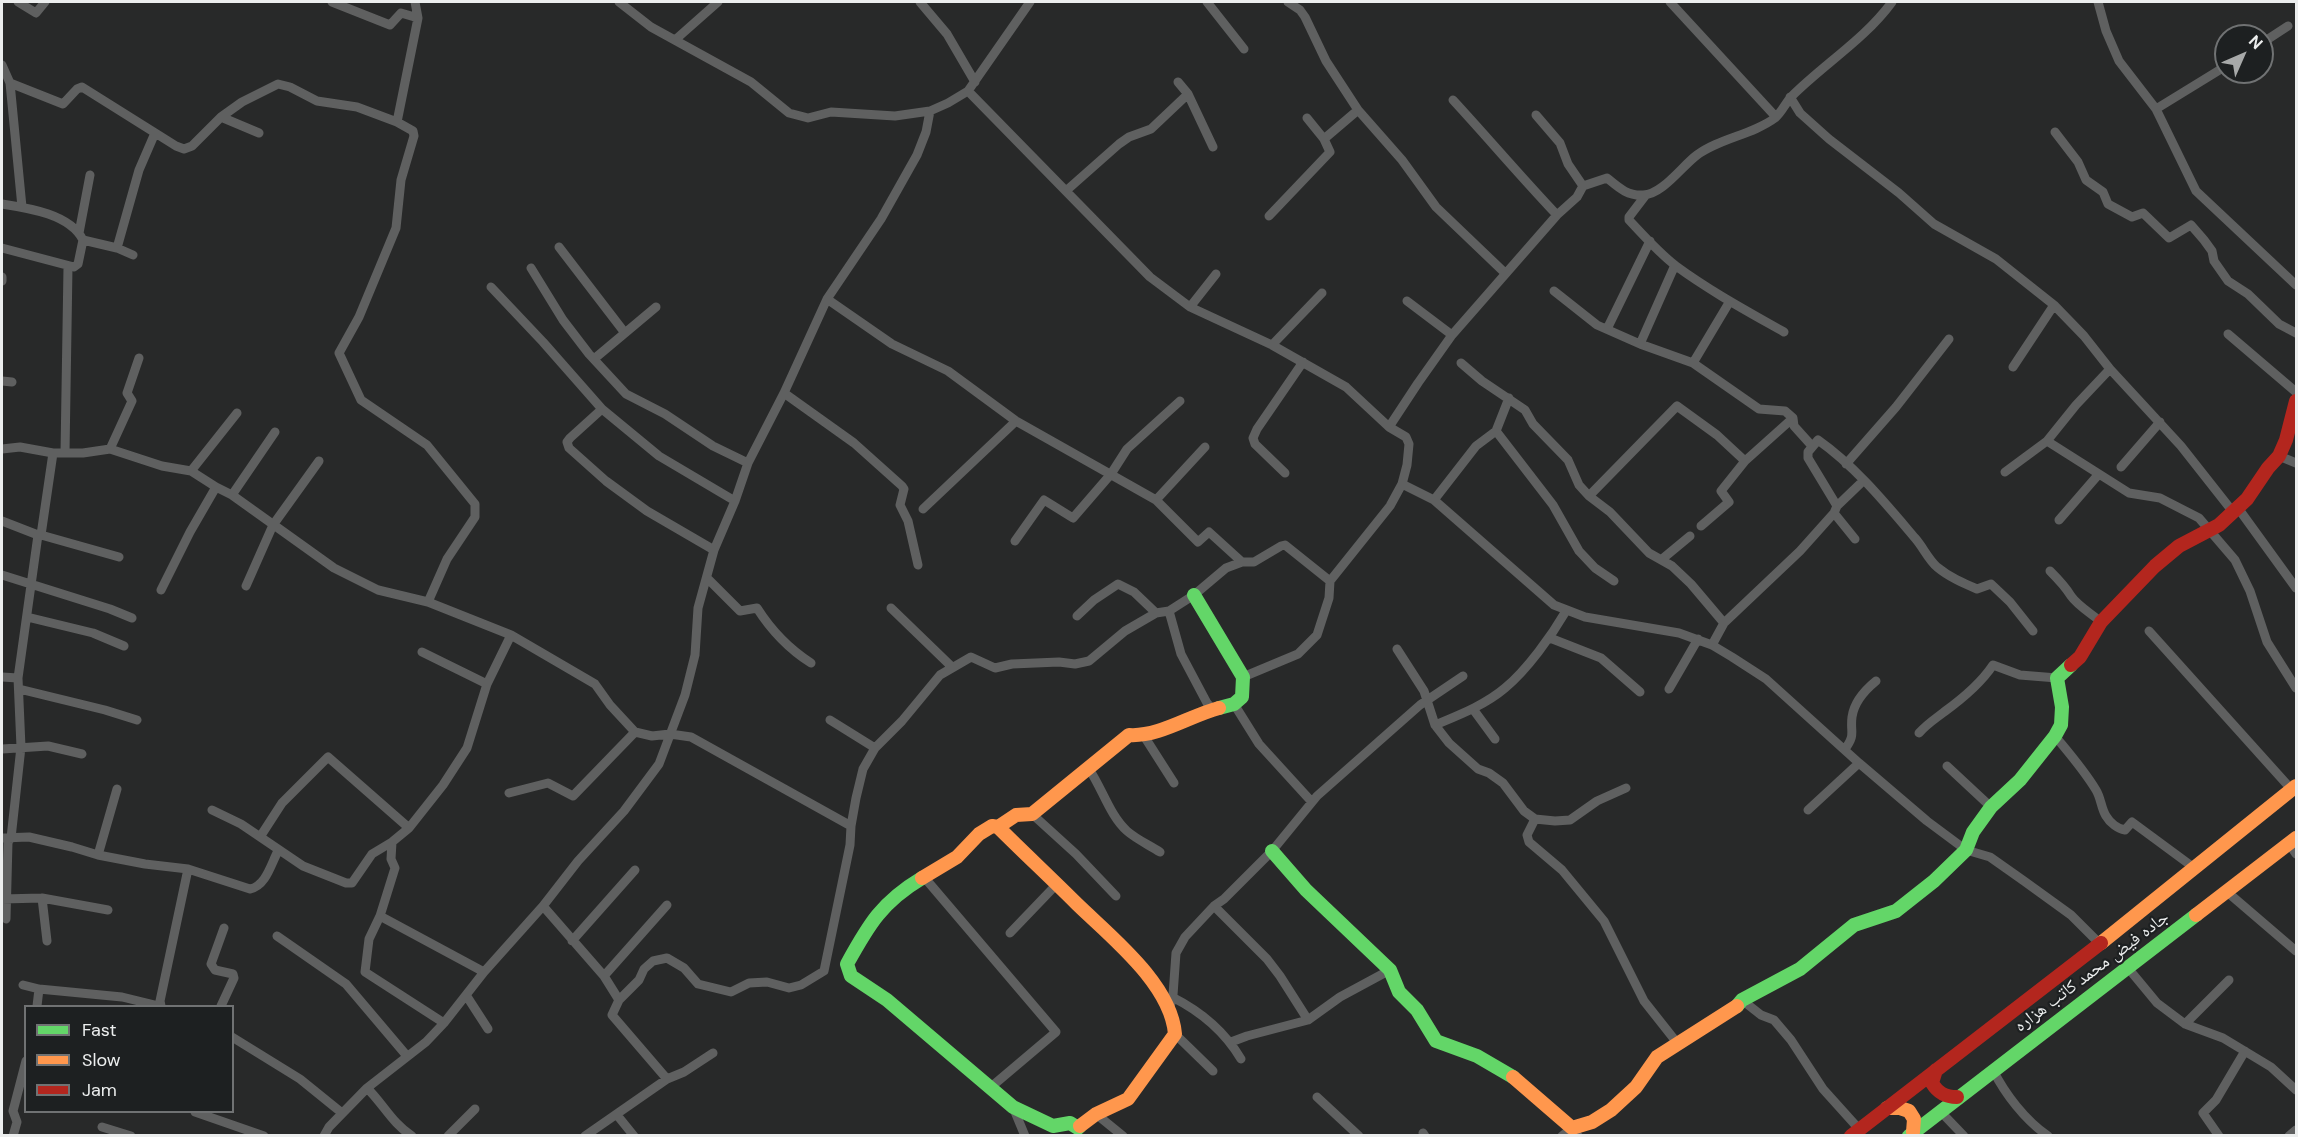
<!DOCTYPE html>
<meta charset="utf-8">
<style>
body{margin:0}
#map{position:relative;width:2298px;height:1137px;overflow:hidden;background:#282929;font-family:"DM Sans",sans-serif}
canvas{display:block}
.frame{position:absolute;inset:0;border:3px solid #eceeee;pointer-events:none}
.legend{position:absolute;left:24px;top:1005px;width:210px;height:108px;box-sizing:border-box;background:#1d2021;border:2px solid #707273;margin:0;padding:8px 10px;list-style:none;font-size:18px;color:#eceeee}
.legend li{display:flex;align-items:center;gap:12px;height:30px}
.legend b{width:30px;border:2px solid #707273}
.north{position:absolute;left:2214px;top:24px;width:60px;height:60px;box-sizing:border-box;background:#1d2021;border:2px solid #707273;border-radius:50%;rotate:45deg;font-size:16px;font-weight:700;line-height:24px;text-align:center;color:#eceeee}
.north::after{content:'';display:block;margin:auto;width:21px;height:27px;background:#a7a9a9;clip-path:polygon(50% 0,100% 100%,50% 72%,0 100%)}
</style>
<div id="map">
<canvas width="2298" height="1137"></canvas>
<div class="frame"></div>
<ul class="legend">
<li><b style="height:8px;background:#63d668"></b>Fast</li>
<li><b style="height:8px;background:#ff974d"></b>Slow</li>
<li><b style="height:8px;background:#b3261e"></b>Jam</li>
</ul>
<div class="north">N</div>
</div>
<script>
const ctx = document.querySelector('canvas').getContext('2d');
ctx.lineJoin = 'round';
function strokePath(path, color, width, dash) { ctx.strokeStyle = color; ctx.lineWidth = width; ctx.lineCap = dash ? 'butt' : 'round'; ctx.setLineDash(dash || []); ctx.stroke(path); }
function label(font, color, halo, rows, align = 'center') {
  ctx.font = font + ' "DM Sans","Noto Naskh Arabic",sans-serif'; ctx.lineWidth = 4.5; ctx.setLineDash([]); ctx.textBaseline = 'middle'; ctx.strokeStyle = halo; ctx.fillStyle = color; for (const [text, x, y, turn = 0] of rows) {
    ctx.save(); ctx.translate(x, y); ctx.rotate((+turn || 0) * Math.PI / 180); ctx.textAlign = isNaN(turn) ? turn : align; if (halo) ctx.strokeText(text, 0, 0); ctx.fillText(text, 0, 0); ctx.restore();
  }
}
const street = new Path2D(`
 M18,2L36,13L45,2
 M332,2L390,25L401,13L418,18
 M619,2L651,27L751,82L789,113L808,118L831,112L895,116L930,111L948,103L968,91L1030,2
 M920,2L947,34L975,82
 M1207,2L1244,49
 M1288,2L1300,10L1305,17L1326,61L1358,110L1402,160L1436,207L1505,273
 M1670,2L1776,117
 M2098,2L2106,31L2119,61L2156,109L2196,191L2296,285
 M675,40L718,2
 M2262,43L2288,26
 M2,65L10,83L22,207
 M1178,82L1188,94L1213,147
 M10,83L63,104L77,89L82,87L176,146L184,149L192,146L221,117L242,102L278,84L290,87L317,101L357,107L397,122L413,131L414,136L401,180L396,228L359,317L339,353L361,400L427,445L475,504V517L447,559L428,602
 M968,91L1150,277L1190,307L1272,345L1346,387L1389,427L1406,437L1409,444L1407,465L1402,484L1390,506L1330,581L1329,598L1317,635L1298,654L1243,677
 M1790,97L1800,113L1829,139L1899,193L1934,224L1996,259L2054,305L2084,336L2110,369L2181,446L2233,512
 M1453,100C1488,138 1521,177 1557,215
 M2156,109L2226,66
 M1536,115L1560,143L1568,164L1583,186
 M221,117L259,133
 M397,122L418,18L415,2
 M2055,132L2078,162L2086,180L2103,192L2108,204L2132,217L2143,213L2169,238L2191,225L2204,240L2212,251L2214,261L2228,281L2248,294L2279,324L2296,333
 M1324,139L1358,110
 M1067,190L1119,144L1129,137L1151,129L1188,94
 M1645,196L1629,217V220C1644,236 1659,253 1676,266C1710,291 1747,311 1784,332
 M2,204C28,208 70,214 83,240L78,264L74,267L2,248
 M1269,216L1330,152L1324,139L1307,118
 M79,233L90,175
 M83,240L117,248L133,255
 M559,247L625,333
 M117,248L139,170L155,133
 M531,268L563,320L589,354L626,394L665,414L713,446L748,463
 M2,281V277
 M491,287L543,342L602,409L659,456L735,501
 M1554,291L1597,325L1640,344L1693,363L1759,409L1785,411L1793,418L1794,426L1812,446
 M827,299L892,344L948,371L1016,421L1156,500L1198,542L1209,532L1242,562
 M1407,301L1452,335
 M1190,307L1216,274
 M1607,329L1650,241
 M2228,334L2296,392
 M1640,344L1675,265
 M1272,345L1322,293
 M594,359L656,307
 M1461,363L1482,381L1525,410L1533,424L1568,460L1579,485L1589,496L1610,512L1649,553L1672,566L1691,584L1724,623
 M1693,363L1730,301
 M2013,367L2054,305
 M2,381L12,382
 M784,393L854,443L902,486L904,489L900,505L908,521L918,565
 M602,409L570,438L567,442L569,448L606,481L647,511L714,550
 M1389,427L1418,383L1452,335L1557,215L1577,197L1583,186L1607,178C1618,187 1627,196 1643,195C1662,195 1682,166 1697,155C1720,138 1752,135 1775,118C1782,112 1786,102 1792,96C1824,64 1865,39 1892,2
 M1496,431L1553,505L1579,551L1595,568L1614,581
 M2047,441L2129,493L2160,498L2199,518L2235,560L2250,591L2267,642L2296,688
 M2,449L20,447L53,453H83L110,449L162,466L191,471L216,487L232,495L334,568L378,590L428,602L511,635L595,684L610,705L635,732L652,736L670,734L691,737L851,826
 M110,449L132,401L127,393L139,358
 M65,453L68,267
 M2279,456L2296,463
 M1846,464L1896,407L1949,339
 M2121,467L2160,422
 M191,471L237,413
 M2005,472L2047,441L2076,405L2110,369
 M1285,473L1255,444L1253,438L1257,429L1303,362
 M1402,484L1434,500L1554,605L1585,617L1679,633L1712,645L1732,657L1766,679L1859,763L1927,821L1966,850L1990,857L2024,881L2071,915L2100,944
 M232,495L275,432
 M1589,496L1677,406L1717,435L1745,461
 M1156,500L1205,447
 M1434,500L1476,446L1496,431L1509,398
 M1837,506L1808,458V452L1818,440C1855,466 1886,504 1915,538C1923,547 1928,559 1937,567C1949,577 1963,583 1977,589L1991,584L2010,602L2033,631
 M2238,508L2296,588
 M923,509L1016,421
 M1834,513L1855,539
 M2059,520L2098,475
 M2,521L38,535
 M1701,526L1729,502L1721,491L1745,461L1793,418
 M41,535L119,557
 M1015,541L1044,500L1073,518L1111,474L1127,449L1180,401
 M1661,560L1690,536
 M2050,571C2059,580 2065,586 2071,596C2078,606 2092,614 2101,622
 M2,575L110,609L132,618
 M707,578L740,611L757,608C771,630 789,649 811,663
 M246,586L273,525L319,461
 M161,590L190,532L216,487
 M891,608L952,667
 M1169,611L1181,654L1207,703L1213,710
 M1077,616L1094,600L1118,584L1134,592L1156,613
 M27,617L93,633L124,646
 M2149,631L2292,790
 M1550,638L1601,658L1640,692
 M1712,645L1724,623L1800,551L1834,513L1837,506L1863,481
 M1397,649L1424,691L1435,725L1449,743L1478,769L1489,773L1503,783L1524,811L1535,819L1555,821L1570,820L1597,801L1626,788
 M422,652L487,684
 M2,677L18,678
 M19,689L105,710L137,720
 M1669,689L1698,639
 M1234,704L1259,744L1311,801
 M1473,709L1495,739
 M830,720L875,748
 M1435,725C1459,715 1485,705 1505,688C1527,670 1552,635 1566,611
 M1919,733C1927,724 1935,719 1944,712C1962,699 1981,683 1993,665L2020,675L2057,678
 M1144,736L1174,783
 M2055,736C2069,753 2084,770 2096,790C2101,798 2101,808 2106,816C2110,823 2118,829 2125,830L2132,822L2193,867
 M2,749L48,746L82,754
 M1845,749C1856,734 1850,733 1852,717C1854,702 1865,690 1876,681
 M1947,766L1991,807
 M1089,769C1102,788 1110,816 1127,831C1136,839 1149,845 1160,852
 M509,793L548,783L573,796L635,732
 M212,810L241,824L303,866L346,883H352L372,854L392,842L409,828L443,785L467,748L487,684L511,635
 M1808,810L1859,763
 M1032,814L1076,854L1116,896
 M1535,819L1527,835L1529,842L1562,870L1604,921L1644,1001L1678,1044
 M260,837L282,803L328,757L409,828
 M2,838L29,837L72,847L98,855L145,864L188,869L250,889C266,886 271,864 278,851
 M392,842L391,859L395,868L380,916L369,939L365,972L444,1023
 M2289,844L2296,854
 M98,855L117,789
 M924,877L1056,1032L991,1087
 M2226,891L2296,951
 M42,898L47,941
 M2,899L42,898L108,910
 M543,906L604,976L619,1000
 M1214,906L1267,959L1280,976L1308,1020
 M380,916L484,972
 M6,919L8,842L11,838L21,747L18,678L38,535H41L53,453
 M1010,933L1056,885
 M277,936L346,984L407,1056
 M572,941L635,870
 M2128,968L2157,1003L2185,1024L2223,1038L2271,1067L2296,1090
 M604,976L667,905
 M23,985L39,989L122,997L159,1006
 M466,995L488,1029
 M1172,997C1200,1011 1225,1032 1241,1059
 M1742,1000L1761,1015L1774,1020L1791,1040L1823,1089L1859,1129
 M37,1006L39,989
 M161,1006L160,1001L188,869
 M221,1006L234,978L233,974L215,970L211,964L224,928
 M1169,1011L1173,995L1176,953L1185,937L1214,906L1224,899L1272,851L1317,796L1420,705L1463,676
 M2185,1024L2229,980
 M1175,1034L1213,1071
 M232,1037L300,1079L342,1113
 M1231,1042L1247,1036L1308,1020L1340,997L1390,970
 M1993,1070C2005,1094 2025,1120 2048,1136
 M667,1079L612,1015L619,1000L639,980L644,969L653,961L667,958L684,968L698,984L731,992L749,983L767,982L789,988L801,985L824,971L850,845L851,826L856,798L863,769L875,748L902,721L940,675L971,657L995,668L1012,664L1059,662L1075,664L1089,661L1125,631L1156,613L1169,611L1194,595L1226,568L1242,562H1254L1281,546L1285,545L1330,581
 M367,1088C384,1105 392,1123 412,1136
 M1317,1097L1359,1136
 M1013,1107L1025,1136
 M1940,1111L1964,1136
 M195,1112L264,1136
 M1096,1114L1123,1136
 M617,1115L634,1136
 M102,1127L131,1136
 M1423,1133L1425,1136
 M13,1136L17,1122L13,1111L26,1061
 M324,1136L329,1127L367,1088L426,1042L444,1023L484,972L543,906L578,861L624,811L659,764L685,695L695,655L698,608L714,550L735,501L748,463L784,393L827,299L881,219L917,155L926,132L930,111
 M448,1136L475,1109
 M585,1136L667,1079L684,1072L713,1053
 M1562,1136L1572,1128L1578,1136
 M2219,1136L2203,1113L2216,1100L2245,1051
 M2289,1136L2296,1130`);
const fast = new Path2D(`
 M1194,595L1243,677L1242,697L1234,704L1219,708
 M1272,851L1306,890L1390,970L1399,992L1417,1010L1436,1041L1477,1056L1513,1077
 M922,878C882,902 869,924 847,964L851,976L887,1000L1013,1107L1053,1126L1070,1123L1078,1128L1080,1126
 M1737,1006L1742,1000L1800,969L1854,925L1896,911L1934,881L1966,850L1973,832L1991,807L2020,780L2055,736L2061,725L2062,707L2057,678L2071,665
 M1909,1136L2196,915`);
const slow = new Path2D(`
 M998,827C1024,853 1051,878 1077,904C1111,937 1171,984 1175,1034L1128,1099L1096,1114L1080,1126
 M922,878L957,857L979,834L992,826L998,827L1016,815L1032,814L1129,735C1159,737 1189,716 1219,708
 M2196,915L2296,838
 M2101,943L2296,786
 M1513,1077L1572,1128L1592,1122L1611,1110L1636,1087L1657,1057L1737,1006
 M1887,1108H1900L1909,1111L1914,1119L1913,1132`);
const jam = new Path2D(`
 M2071,665L2080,657L2101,622L2155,566L2179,546L2219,525L2247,499L2268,468L2279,456L2286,440L2296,401
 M1936,1070L1932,1083C1938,1093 1945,1097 1957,1097
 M1851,1136L2101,943`);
const streetNames = [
 ["جاده فیض محمد کاتب هزاره",2092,972,-37]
];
strokePath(street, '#5f6060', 9);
strokePath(fast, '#63d668', 14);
strokePath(slow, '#ff974d', 14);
strokePath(jam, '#b3261e', 14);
label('18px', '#eceeee', '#1d2021', streetNames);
</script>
